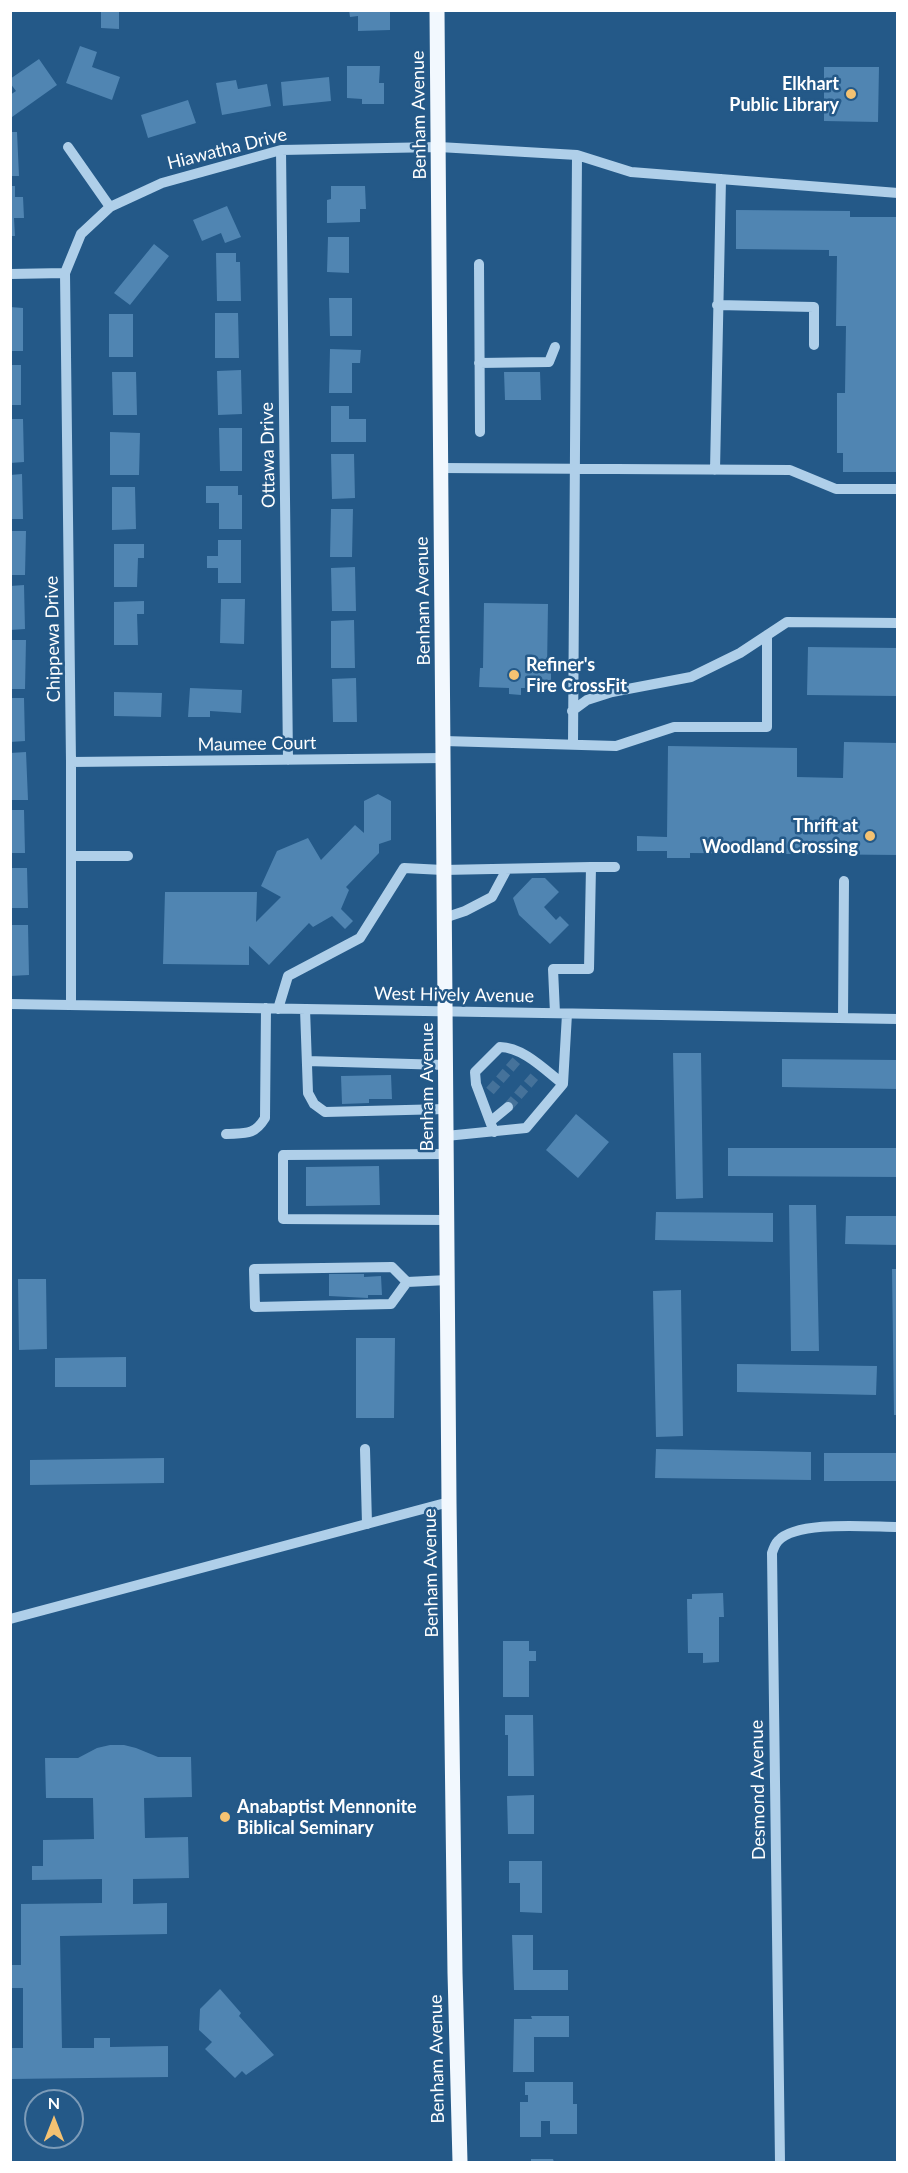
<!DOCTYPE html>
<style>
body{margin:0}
#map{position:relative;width:908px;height:2173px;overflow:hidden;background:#245988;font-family:Lato,sans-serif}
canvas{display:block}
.frame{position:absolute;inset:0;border:12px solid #fff;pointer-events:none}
.north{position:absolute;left:24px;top:2089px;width:60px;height:60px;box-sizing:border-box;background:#245988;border:2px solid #7c9bb8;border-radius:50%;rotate:0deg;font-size:16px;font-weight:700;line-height:24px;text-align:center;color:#fff}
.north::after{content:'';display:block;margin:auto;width:21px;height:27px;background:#f4c272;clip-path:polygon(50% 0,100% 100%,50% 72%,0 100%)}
</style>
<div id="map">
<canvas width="908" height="2173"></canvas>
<div class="frame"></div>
<div class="north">N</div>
</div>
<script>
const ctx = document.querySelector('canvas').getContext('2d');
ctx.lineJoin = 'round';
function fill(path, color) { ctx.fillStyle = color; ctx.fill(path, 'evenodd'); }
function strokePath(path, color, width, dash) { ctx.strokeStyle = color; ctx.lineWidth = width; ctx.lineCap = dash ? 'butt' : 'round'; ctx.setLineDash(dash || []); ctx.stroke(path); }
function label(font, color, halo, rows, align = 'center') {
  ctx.font = font + ' Lato,sans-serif'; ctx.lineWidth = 5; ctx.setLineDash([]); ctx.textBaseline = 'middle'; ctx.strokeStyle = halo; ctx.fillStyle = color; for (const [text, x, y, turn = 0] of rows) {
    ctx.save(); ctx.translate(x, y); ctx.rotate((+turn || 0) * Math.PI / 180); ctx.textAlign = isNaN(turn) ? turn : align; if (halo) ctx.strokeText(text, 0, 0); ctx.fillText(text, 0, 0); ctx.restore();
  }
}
const building = new Path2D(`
 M349,10H390V30L358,31V16L350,17Z
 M101,11L119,12V29L101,28Z
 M80,46L97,52L92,67L120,77L112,100L66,83Z
 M39,59L57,85L12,117L10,95L16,91L10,83V79Z
 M347,66H380L379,83H384V104H362V99L347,98Z
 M824,67H879L878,122L824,121Z
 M329,77L331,101L283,106L281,82Z
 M236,80L238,89L267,84L271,106L222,115L216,83Z
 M188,100L196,123L148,138L141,115Z
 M10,132H17L19,176H10Z
 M10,186H15V197H23L24,218H14L15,236H10Z
 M331,186H365L366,209H360V222L327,223V200L331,199Z
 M227,206L241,237L225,243L221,233L202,241L193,220Z
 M736,210L850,211V217H898V472H843V453H837V393H845L846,326H836L837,256H829V250L736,249Z
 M328,237H349V273L327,272Z
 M154,244L169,256L130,305L114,293Z
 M216,253H236V262H240L241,301H217Z
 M329,298H352V336H330Z
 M10,307L23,308V351H10Z
 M215,313H238L239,358H215Z
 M109,314H133V357H109Z
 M330,349L361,350L360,363H352V393H329Z
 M10,365H21V405H10Z
 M241,370L242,414L218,415L217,371Z
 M112,372H136L137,415H113Z
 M504,372H540L541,400H505Z
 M331,406H349V419H366V442H331Z
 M10,419H23L24,462L10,463Z
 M219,428H242V471H220Z
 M110,432L140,433L139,475H110Z
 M331,454H354L355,498L332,499Z
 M22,474L23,519H10V475Z
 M206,486H238V495H242V529H219V503H206Z
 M112,487H135L136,529L112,530Z
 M331,509H353L352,557H330Z
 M10,531H26L25,575H10Z
 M218,540H241V583H218V568H207V556H218Z
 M114,544H144V558H138L137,587H114Z
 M355,567L356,611H332L331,568Z
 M24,585L25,629L10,630V586Z
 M221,599H245L244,644L220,643Z
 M144,601V614H137L138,645H114V602Z
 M484,603L548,604L547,669H551V688H521V695L509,694V688L479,687L480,668H483Z
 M354,620L355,668H331V621Z
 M10,640H26L25,689H10Z
 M808,647L898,648V696L807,695Z
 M356,678L357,722H333L332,679Z
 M190,688L242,690L241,713L210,711V717H188Z
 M114,692L162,693L161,717L114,716Z
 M10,698H24L25,741L10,742Z
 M844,742L898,743V855L690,853V858H667V851H637V836L667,837L668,746L797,748V777L843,778Z
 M26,752L28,800H10V753Z
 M378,794L391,801V840L379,844V853L346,887L349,890L341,909L353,921L345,929L332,916L313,927L309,923L269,965L249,946V965L163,964L165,892H257L256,922L281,897L261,886L277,851L308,838L321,860L355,825L364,833V801Z
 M10,810H24L25,853H10Z
 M10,868H27L28,908H10Z
 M532,878H545L559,892L544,907L556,920L560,916L569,925L550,944L519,915L513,898Z
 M10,925H28L29,975L10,976Z
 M673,1053H701L703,1198L676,1199Z
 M782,1059L898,1060V1089L782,1087Z
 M391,1075L392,1099H369V1103L342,1104L341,1076Z
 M576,1114L609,1142L578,1178L546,1150Z
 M728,1148H898V1177L728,1176Z
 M379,1166L380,1205L306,1206V1167Z
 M789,1205H816L819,1351H791Z
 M656,1212L773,1213V1242L655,1240Z
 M846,1216H898V1245L845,1244Z
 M892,1269H898V1415H894Z
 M329,1274H364V1277L381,1276L382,1295H368V1298L329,1296Z
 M18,1279H46L47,1349L19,1350Z
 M681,1290L683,1436L656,1437L653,1291Z
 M356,1338H395L394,1418H356Z
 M126,1357V1387H55V1358Z
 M737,1364L877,1366L876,1395L737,1392Z
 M656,1449L811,1452V1480L655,1478Z
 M824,1453H898V1481H824Z
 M164,1458V1483L30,1485V1460Z
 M723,1593L724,1617H719V1662L703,1663V1653H688L687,1599H692V1594Z
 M503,1641H529V1651H536V1661H529V1697H503Z
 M505,1715H533L534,1776H508V1735H505Z
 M110,1745H124L136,1748L158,1757H191L192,1797L144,1798L145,1838L188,1837L189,1878L133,1879V1904L167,1903V1934L60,1936L62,2048H94V2038H110V2047L168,2046V2077L10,2079V2048H23V1988H10V1965H21V1904L102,1903V1879L32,1880V1866H43V1840L94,1839L93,1798H46L45,1758H78L97,1748Z
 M534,1795V1834H508L507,1796Z
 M509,1861H542V1913L520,1912V1883H509Z
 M512,1935H533V1970H568V1990H514Z
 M220,1989L241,2013L239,2016L274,2055L246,2075L242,2071L235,2078L205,2049L212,2042L199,2030L200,2009Z
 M531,2016H569V2037H534V2072H513L514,2019H532Z
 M525,2082H573V2104H577V2134H550V2121H541V2137H520V2102H528V2095H525Z
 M531,2159H553L554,2162H531Z`);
const minorTunnel = new Path2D(`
 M490,1091L517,1060
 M508,1107L535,1076`);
const minor = new Path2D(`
 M68,147L110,207
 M281,150L288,760
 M479,264L480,432
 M10,274L65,273
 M717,305L814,307V345
 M479,363L549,362L555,347
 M441,468L790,470L836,489H898
 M715,470L721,179
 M572,711L587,700L612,692L691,677L740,653L787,622L898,623
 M444,741L616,746L674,727H767V635
 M573,744L577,155
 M71,762L444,758
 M71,856H128
 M444,918L465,911L492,897L507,869
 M10,1004L898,1019
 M71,1005V762L65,273L81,234L110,207L162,183L281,150L439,147L577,155L631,172L898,193
 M278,1009L288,976L360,938L404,868L443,870L591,867
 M305,1009L308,1093L314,1104L325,1112L446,1109
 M555,1013L553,969H589L591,867H615
 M843,1018L844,881
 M307,1061L446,1065
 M491,1121L508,1107
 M494,1132L476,1084L475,1072L500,1047C523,1047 546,1071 563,1084
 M226,1134C245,1133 254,1136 265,1118L266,1008
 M446,1136L526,1128L563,1084L567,1014
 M447,1154L283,1155V1219L447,1220
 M407,1282L391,1304L255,1307L254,1269L392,1267L407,1282L448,1280
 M365,1449L367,1524
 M10,1619L449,1502
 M780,2162L772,1553C773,1550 775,1544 778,1541C797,1520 870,1527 898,1527`);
const major = new Path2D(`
 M437,10L449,1502L455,1973L460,2162`);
const markers = [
 [851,94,6,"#f4c272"],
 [514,675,6,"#f4c272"],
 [870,836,6,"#f4c272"],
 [225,1817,6,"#f4c272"]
];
const poiNames = [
 ["Elkhart",839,84],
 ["Public Library",839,105],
 ["Refiner's",526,665,"left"],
 ["Fire CrossFit",526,686,"left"],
 ["Thrift at",858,826],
 ["Woodland Crossing",858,847],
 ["Anabaptist Mennonite",237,1807,"left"],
 ["Biblical Seminary",237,1828,"left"]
];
const streetNames = [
 ["Benham Avenue",419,115,-91],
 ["Hiawatha Drive",227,149,-14],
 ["Ottawa Drive",268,455,-91],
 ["Benham Avenue",423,601,-91],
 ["Chippewa Drive",53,639,-91],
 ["Maumee Court",257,744,-1],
 ["West Hively Avenue",454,995,1],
 ["Benham Avenue",427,1087,-90],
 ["Benham Avenue",431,1573,-91],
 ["Desmond Avenue",758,1790,-91],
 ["Benham Avenue",437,2059,-91]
];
fill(building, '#5085b2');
strokePath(minorTunnel, '#45729a', 10, [10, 5]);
strokePath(minor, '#afcfe9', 10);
strokePath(major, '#f2f8fe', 15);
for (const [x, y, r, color] of markers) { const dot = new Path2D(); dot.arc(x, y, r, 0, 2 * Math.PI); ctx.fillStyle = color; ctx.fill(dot); strokePath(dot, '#245988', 2); }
label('bold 18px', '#fff', '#245988', poiNames, 'right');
label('18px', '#fff', '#245988', streetNames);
</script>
